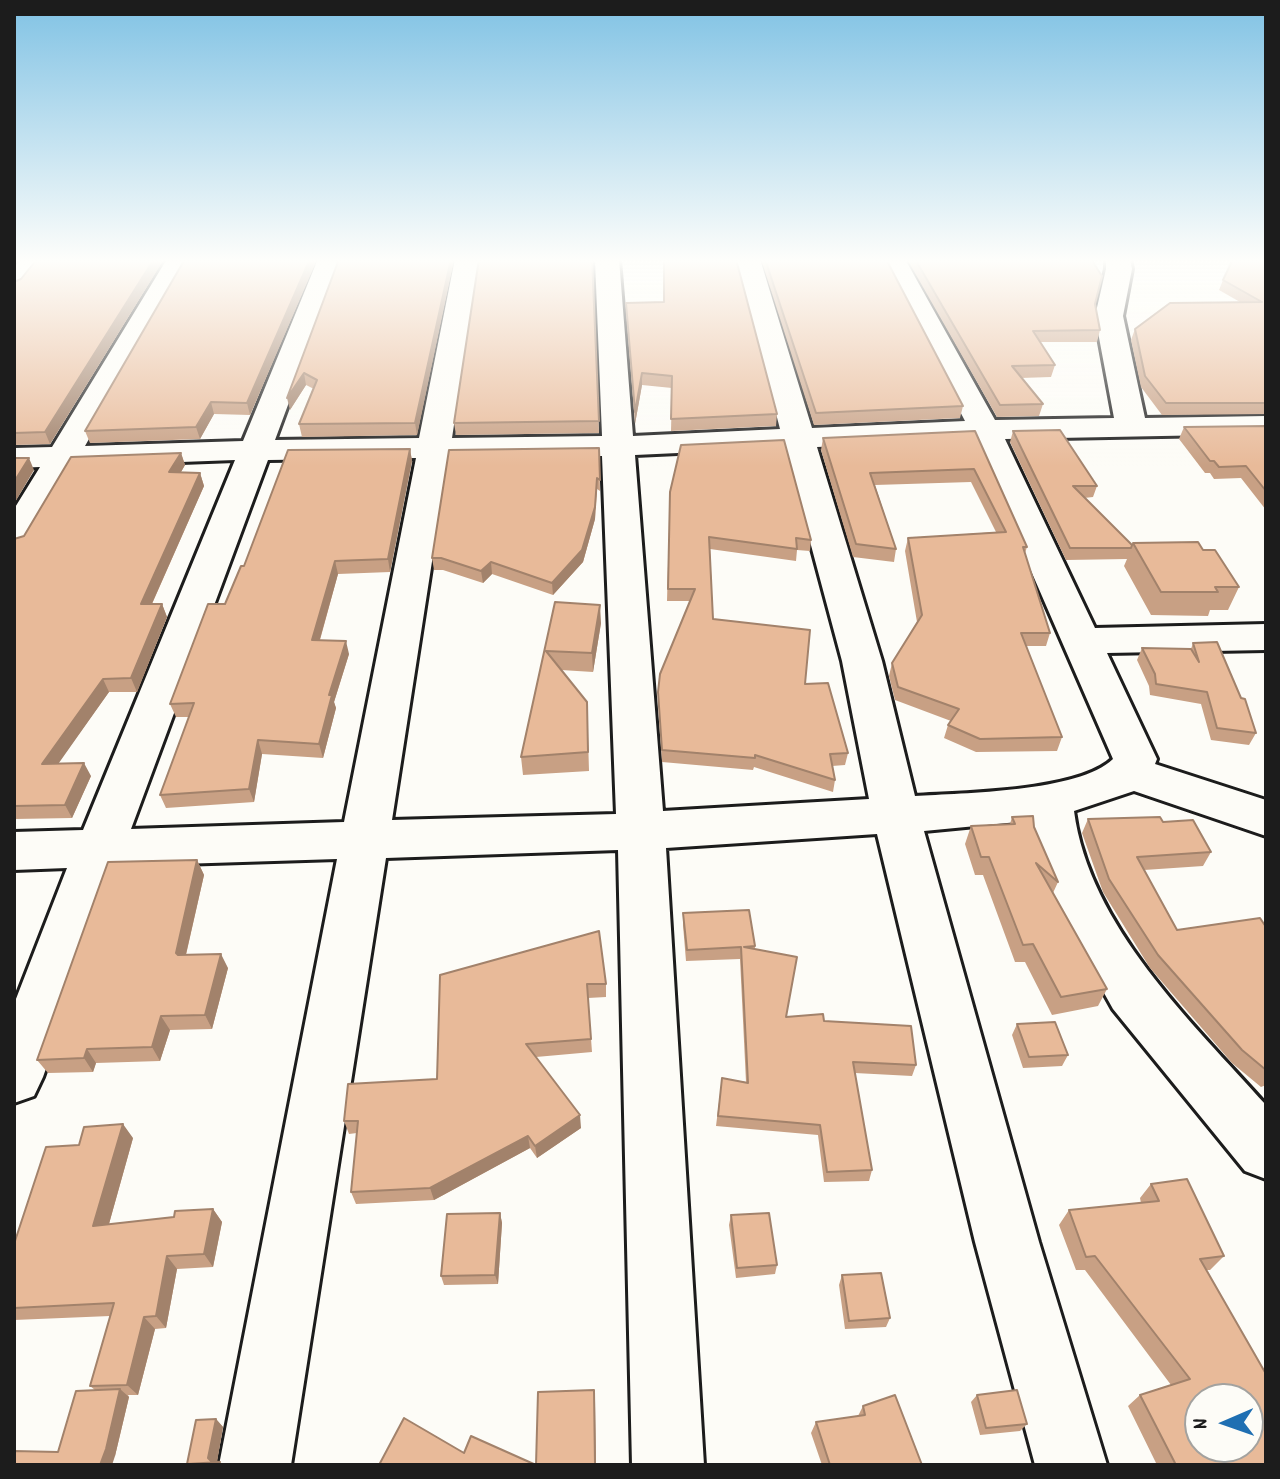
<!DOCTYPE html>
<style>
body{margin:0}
#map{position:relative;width:1280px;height:1479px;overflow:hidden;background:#fdfcf7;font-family:Dekko,sans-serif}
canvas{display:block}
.frame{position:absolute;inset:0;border:16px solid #1c1c1c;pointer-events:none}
.north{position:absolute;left:1184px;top:1383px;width:80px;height:80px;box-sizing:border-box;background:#fdfcf7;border:2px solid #a3a29f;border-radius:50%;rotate:268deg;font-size:22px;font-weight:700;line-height:32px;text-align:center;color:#1c1c1c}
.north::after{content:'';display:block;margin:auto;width:28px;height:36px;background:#1f6fb2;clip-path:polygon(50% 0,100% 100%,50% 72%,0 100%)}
</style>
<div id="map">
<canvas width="1280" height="1479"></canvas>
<div class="frame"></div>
<div class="north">N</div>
</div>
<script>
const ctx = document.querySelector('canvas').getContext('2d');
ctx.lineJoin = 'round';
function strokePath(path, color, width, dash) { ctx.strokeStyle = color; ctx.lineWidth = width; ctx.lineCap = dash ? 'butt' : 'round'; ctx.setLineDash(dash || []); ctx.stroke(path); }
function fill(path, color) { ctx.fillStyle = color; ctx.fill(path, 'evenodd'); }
const minor = new Path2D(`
 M22,259H47L23,288L14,291V267Z
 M167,259H191L85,446L243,441L318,259H342L275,440L419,438L455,259H479L452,438L602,436L595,259H619L633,436L780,429L736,259H760L812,428L965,421L881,259H905L995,420L1114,418L1095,316L1106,269V259H1130L1132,269L1123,316L1145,418L1266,416V434L1005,439L1095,628L1266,624V650L1107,653L1157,759L1155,764L1266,800V836L1134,791L1074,811C1089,926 1192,1022 1266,1105V1179L1245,1171L1113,1009L1056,907L1030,844L1028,821L924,831L1039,1242L1107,1465H1035L975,1242L877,834L666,848L704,1465H632L618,850L386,858L291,1465H219L337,859L117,866L43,1077L34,1096L14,1103V1004L67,868L14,870V832L83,830L235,460L74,466L27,547L14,550V509L40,467L14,468V448L52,447ZM974,440L1113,759C1079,792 962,793 915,796L882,661L817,447ZM785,448L842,661L869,799L663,811L635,455ZM602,456L616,814L392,820L448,458ZM416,458L344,822L131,829L268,460Z`);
const wall = new Path2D(`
 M37,259H164L50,444L14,445V282L21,279Z
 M317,259L250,415L214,414L200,439L90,443L85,431Z
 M339,259H454L417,435L302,437L299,424L314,389L306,385L290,410Z
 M592,259L599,433L456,435L454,423Z
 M761,259H886L963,406L960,418L814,425Z
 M907,259H1091L1095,304L1100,330L1097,342H1040L1055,365L1051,377L1021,378L1043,404L1039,416L997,417Z
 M1266,259V414L1162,415L1141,387L1131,340L1135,329L1240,302L1219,290L1223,280Z
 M626,303L777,414L776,426L671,431L672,388L642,385L635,424Z
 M1266,426V510L1241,478L1214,479L1210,473H1205L1179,439L1184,427Z
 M975,431L1027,547L1025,553L1050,633L1046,646H1026L1062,737L1057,751L976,752L944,738L948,725L951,721L895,700L889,676L892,663L917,622L905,551L908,538L996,532L971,482L875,485L896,549L894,562L853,557L821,450L823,438Z
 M1013,431L1097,486L1093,497L1084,498L1132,545L1133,543L1203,550L1239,587L1228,610H1210L1208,616L1151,615L1124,566L1127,559L1066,560L1010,442Z
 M599,448L600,491L597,489L595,519L583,562L553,595L492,574L483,583L443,570H434L432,558Z
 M410,449L412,461L390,572L338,574L320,640L349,654L334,702L336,708L323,758L262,754L254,802L166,808L160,795L189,717H176L170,704L225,604Z
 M181,453L185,465L181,472L200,473L204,486L152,604H162L167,617L137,692H109L58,763L91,776L72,818L14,819V539L24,536Z
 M670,492L811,540L810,551L797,550L796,561L710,549L713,619L805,684L848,753L845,765L832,766L835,780L833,792L754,767L753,770L662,762L658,692L690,601H667Z
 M555,602L601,623L593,672L561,670L587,702L589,771L523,775L521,757Z
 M1193,643L1256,733L1249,745L1211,740L1201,704L1150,695L1149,686L1137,660L1142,648L1191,649Z
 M1012,817L1034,827L1058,882L1053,893L1107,989L1098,1006L1052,1015L1025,962H1015L983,875H975L965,844L971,826L1010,824Z
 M1088,819L1163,822L1211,852L1203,866L1144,870L1177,930L1266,927V1085L1261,1087L1232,1063L1150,968L1103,892L1082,833Z
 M197,860L204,875L186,955L228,968L212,1029L170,1030L160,1061L96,1063L93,1072L48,1073L37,1060Z
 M683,913L755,946V949L786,1017L824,1021L916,1065L912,1076L855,1073L872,1170L869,1181L824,1182L818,1135L716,1126L722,1078L746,1082L740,959L686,961L683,925Z
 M440,975L606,984V997L588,998L592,1052L536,1057L581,1128L537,1158L530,1148L434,1200L356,1204L351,1192L357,1133L349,1134L344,1121L437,1079Z
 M1017,1024L1068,1055L1062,1066L1023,1068L1012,1035Z
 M133,1138L109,1224L174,1217L213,1209L222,1222L213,1267L177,1269L166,1328L155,1329L138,1395H128L129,1397L115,1456L58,1452L95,1390L90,1386L110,1316L14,1320V1244L79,1145Z
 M1151,1184L1224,1256L1210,1270H1206L1266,1465H1157L1128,1406L1140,1395L1171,1385L1085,1270H1076L1059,1225L1069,1210L1141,1203L1140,1198Z
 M500,1213L502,1223L498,1284L444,1285L441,1276Z
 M731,1215L777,1265L775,1274L736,1278L729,1225Z
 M842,1275L890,1318L886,1327L845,1329L839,1285Z
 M977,1395L1027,1424L1020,1431L980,1435L971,1402Z
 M863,1406L922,1465H822L811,1433L816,1422L858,1416Z
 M216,1419L223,1427L217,1461L220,1462L224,1465H188Z`);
const shadedWall = new Path2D(`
 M154,259H164L50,444L45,432Z
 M310,259H317L250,415L247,403Z
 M451,259H454L417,435L415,423Z
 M304,373L306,385L290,410L287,398Z
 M642,373V385L635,424V412Z
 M211,402L214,414L200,439L196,427Z
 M410,449L412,461L390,572L388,559Z
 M181,453L185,465L174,484L169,472Z
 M29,458L34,470L14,504V482Z
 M200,473L204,486L146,617L141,604Z
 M597,478L595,519L583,562L553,595L552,583Z
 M335,561L338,574L316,653L312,640Z
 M491,562L492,574L483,583L481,571Z
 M162,604L167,617L137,692L131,678Z
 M600,605L601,623L593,672L592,653Z
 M346,641L349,654L334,702L336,708L323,758L319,744L329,695Z
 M103,679L109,692L49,777L42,764Z
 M258,740L262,754L254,802L249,789Z
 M84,763L91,776L72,818L65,805Z
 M197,860L204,875L183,967L176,953Z
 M221,954L228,968L212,1029L205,1015Z
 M161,1016L170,1030L160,1061L152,1047Z
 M87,1049L96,1063L93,1072L84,1058Z
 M580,1115L581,1128L537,1158L535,1146Z
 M123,1124L133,1138L105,1238L93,1226Z
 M528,1136L530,1148L434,1200L430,1188Z
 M213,1209L222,1222L213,1267L204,1254Z
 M500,1213L502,1223L498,1284L495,1275Z
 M167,1256L177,1269L166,1328L156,1316Z
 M144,1317L155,1329L138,1395L127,1385Z
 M120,1389L129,1397L115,1456L112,1465H100Z
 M594,1390L595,1401L596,1465H595Z
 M216,1419L223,1427L217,1462H213L208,1458Z`);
const building = new Path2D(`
 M37,259H154L45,432L14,433V282L21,279Z
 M185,259H310L247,403L211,402L196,427L85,431Z
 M339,259H451L415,423L299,424L317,380L304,373L287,398Z
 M479,259H592L599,421L454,423Z
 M664,259H736L777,414L671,419L672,376L642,373L635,412L626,303L664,302Z
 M765,259H886L963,406L816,413Z
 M915,259H1091L1102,276L1095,304L1100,330L1033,331L1055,365L1012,366L1043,404L1000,405Z
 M1233,259H1266V403H1166L1145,376L1135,329L1170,303L1262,302L1223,280Z
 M1266,426V491L1246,466L1219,467L1214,461H1210L1184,427Z
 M1060,430L1097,486H1073L1132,545L1131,548H1070L1013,431Z
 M975,431L1027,547H1023L1050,633H1021L1062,737L980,739L948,725L959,709L898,687L892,663L922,615L908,538L1006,532L974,469L870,473L896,549L856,544L823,438Z
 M784,440L811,540L796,538L797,549L709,537L713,619L810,630L805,684L828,683L848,753L830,754L835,780L755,755V758L662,750L658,692L660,674L695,589H668L670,492L681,445Z
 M599,448L600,480L597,478L595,507L582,550L552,583L491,562L481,571L441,558H432L449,450Z
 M410,449L388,559L335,561L312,640L346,641L329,695H332L319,744L258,740L249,789L160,795L194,703L170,704L208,604H225L241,566H244L288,450Z
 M181,453L169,472L200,473L141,604H162L131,678L103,679L42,764L84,763L65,805L14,806V539L24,536L71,457Z
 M14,458H29L14,482Z
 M1198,542L1203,550H1215L1239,587H1215L1218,592H1161L1133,543Z
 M555,602L600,605L592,653L546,651L587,702L588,752L521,757Z
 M1217,642L1241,698L1245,699L1256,733L1217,728L1207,692L1156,684L1155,674L1142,648L1191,649L1199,662L1193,643Z
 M1033,816L1034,827L1058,882L1036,863L1107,989L1061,997L1033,944L1023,945L989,857H981L971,826L1015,824L1012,817Z
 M1160,817L1163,822L1193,820L1211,852L1137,857L1177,930L1260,918L1266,927V1070L1242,1050L1158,955L1109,879L1088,819Z
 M197,860L176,953L178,955L221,954L205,1015L161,1016L152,1047L87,1049L84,1058L37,1060L108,862Z
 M749,910L755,946L744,947L797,957L786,1017L823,1014L824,1021L911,1026L916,1065L853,1062L872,1170L827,1172L820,1125L718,1116L722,1078L748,1083L741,947L687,950L683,913Z
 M599,931L606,984H587L591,1039L526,1044L580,1115L535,1146L528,1136L430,1188L351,1192L358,1121H344L348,1084L437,1079L440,975Z
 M1055,1022L1068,1055L1029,1057L1017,1024Z
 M123,1124L93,1226L174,1217L175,1211L213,1209L204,1254L167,1256L156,1316L144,1317L127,1385L90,1386L114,1303L14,1308V1244L46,1147L79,1145L84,1127Z
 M1187,1179L1224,1256L1200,1259L1266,1374V1465H1176L1140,1395L1190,1379L1095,1256L1086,1257L1069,1210L1159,1201L1151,1184ZM1200,1399H1248V1447H1200Z
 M500,1213L495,1275L441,1276L447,1214Z
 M769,1213L777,1265L737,1268L731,1215Z
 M881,1273L890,1318L849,1321L842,1275Z
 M120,1389L106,1449L100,1465H14V1451L58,1452L76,1391Z
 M594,1390L595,1465H379L404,1418L464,1453L471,1436L536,1465L538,1392Z
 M1017,1390L1027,1424L986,1428L977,1395Z
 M895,1395L922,1465H830L816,1422L865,1415L863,1406Z
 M216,1419L208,1458L211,1461L220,1462L187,1464L196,1420Z`);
strokePath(minor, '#1c1c1c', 6);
fill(minor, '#fdfcf7');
fill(wall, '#c8a084');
fill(shadedWall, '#a2826b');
fill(building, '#e8ba99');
strokePath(building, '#a2826b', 2);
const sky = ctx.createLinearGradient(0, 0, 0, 466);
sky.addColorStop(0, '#80c2e4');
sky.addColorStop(0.56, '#fefefb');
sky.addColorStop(1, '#fefefb00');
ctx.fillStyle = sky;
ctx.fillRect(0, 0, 1280, 466);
</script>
